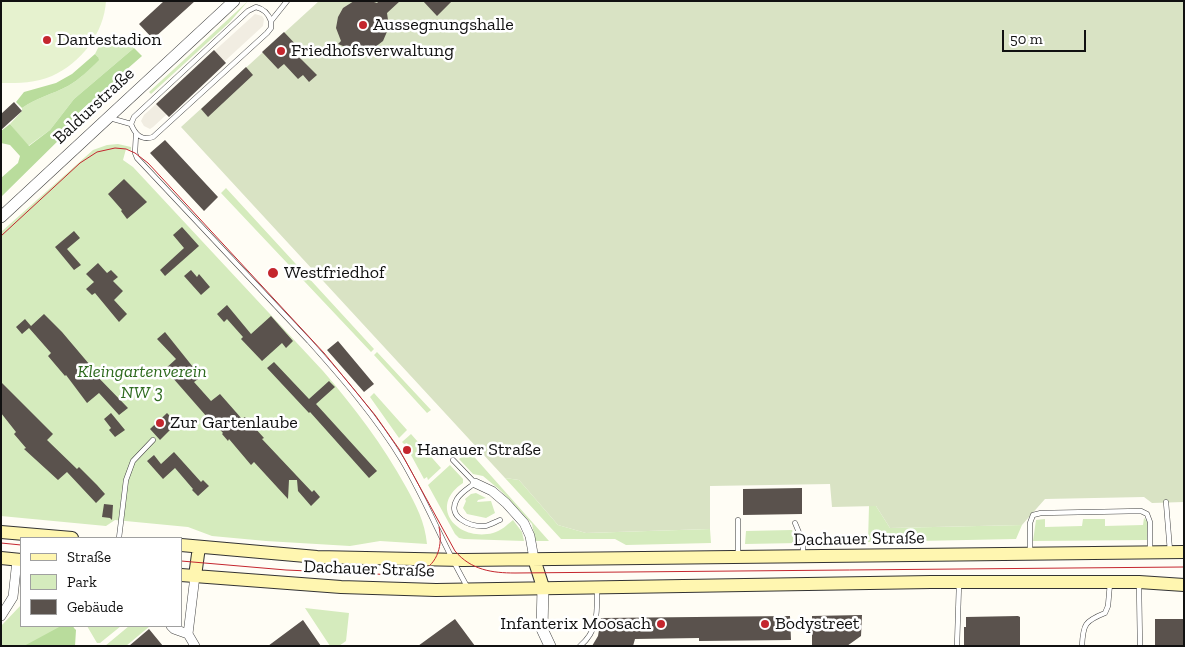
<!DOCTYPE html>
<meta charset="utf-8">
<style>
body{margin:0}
#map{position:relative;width:1185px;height:647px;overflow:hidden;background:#fffdf5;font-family:"Zilla Slab",serif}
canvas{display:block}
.frame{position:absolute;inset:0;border:2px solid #111;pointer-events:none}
.legend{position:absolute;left:20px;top:537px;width:162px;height:90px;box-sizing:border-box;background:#fff;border:1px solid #a0a0a0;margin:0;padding:6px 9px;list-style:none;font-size:15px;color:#111}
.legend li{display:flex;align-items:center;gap:10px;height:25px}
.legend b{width:25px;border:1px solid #a0a0a0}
.scale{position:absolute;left:1002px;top:30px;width:84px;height:22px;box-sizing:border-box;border:2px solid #111;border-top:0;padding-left:6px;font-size:15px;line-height:18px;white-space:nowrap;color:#111;-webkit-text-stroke:4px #fff;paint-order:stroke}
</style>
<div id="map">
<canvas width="1185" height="647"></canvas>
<div class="frame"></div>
<ul class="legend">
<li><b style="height:6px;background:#fff6b0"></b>Straße</li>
<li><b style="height:14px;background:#d5ebbd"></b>Park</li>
<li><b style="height:14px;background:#5a524d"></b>Gebäude</li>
</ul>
<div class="scale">50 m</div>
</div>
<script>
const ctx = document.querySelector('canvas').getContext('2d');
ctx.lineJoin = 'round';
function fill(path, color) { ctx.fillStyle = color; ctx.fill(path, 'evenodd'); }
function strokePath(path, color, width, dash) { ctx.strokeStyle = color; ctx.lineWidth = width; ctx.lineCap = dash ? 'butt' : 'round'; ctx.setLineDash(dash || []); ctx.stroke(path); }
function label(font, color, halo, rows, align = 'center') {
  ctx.font = font + ' "Zilla Slab",serif'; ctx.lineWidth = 5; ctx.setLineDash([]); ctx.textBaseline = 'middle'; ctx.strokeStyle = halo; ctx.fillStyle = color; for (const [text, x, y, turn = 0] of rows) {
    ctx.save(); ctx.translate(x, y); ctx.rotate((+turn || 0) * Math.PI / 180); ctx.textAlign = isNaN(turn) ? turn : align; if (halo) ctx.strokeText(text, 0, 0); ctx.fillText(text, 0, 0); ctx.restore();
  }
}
const green = new Path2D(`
 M248,1L229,23L151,94L149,92Z
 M104,36L125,41L134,48L74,99L50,130L28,146L10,124L22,111V108C36,98 53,94 68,86C80,79 89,70 98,60V57L95,54Z
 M118,144L131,147V150L126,149L123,160L133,167L323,371C354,407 383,445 406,487C416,505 425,522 427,544L380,541L350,546L266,541L212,536L188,527L115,520L106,526L1,516V232L93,150L107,145Z
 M226,188L374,349L371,352L221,193Z
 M377,352L431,410L427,413L374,355Z
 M374,393L407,430L399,438L370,397Z
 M411,434L441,468L428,480L427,477L424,479L411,455L413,453L407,443L404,444L402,442Z
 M469,451L549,541H535L532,524L501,491L483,476L473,474L459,459Z
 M450,465L463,479V483C427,507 458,542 493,533C501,531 507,525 513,520L522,532L524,541L464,539L459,538L455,534L428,485Z
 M505,478L519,480L558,525L586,533L710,529L711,543L626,545L615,539H561Z
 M476,493L486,498L478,500L477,502L491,501L495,513L486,518L467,514L463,508L466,501L465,499L471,494Z
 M869,506H876L890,528L1022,525L1016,539L868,542Z
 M1144,518L1148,522L1147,540L1033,541L1036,520L1045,519V527L1082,526L1083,519H1105V526L1143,525Z
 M792,530L799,543L745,544L746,531Z
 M21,605V626H74L71,646H1V626Z
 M305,608L349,613L346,641L339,646H330Z
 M87,626H121L100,643H97Z
 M129,626H150L126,646H105Z`);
const forest = new Path2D(`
 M134,48L142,56L118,77L122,82L94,107L89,103L72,119L69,130L1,197V178L18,163L20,156L10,145L1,143V131L10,124L29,146L50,130L74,99Z
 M95,54L98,57L99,60C89,70 80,79 68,86C53,94 36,98 22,108L16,102L24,92L56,83L72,74Z
 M61,626H72L76,630L75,646H24Z`);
const cemetery = new Path2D(`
 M319,1H1184V502L1152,503L1144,497L1045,499L1022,525L890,528L876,506L832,507L830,484L710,486V529L586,533L558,525L519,480L505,478L181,127Z`);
const pitch = new Path2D(`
 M1,1H106C104,33 81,63 52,76C36,83 19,83 2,83Z`);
const plaza = new Path2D(`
 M255,14L262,16L264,19L263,26L153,127L150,129L144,126L141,121L144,115Z`);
const building = new Path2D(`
 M164,1H195L153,39L139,24Z
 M354,1H371L377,3L379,1H400L387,13L389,27L383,41L370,51H355L338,44L341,41L336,28L338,17L343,8Z
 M423,1H452L437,16Z
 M284,32L300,49L295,53L317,75L309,82L303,75L298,79L284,64L278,69L262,52Z
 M214,50L226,63L169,117L156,104Z
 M246,67L253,75L208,117L201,109Z
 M14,102L22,111L1,130V114Z
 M165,140L218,197L204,211L150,153Z
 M124,179L147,202L127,219L121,211L122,210L108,194Z
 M182,227L199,246L165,276L160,270L184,248L173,235Z
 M74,231L80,238L67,249L81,265L74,270L55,247Z
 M98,263L107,273L111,270L118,277L113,281L123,291L114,300L127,314L119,322L95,293L92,295L86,289L94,282L86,274Z
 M191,270L197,277L199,274L210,287L201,295L184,276Z
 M227,305L251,334L271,316L293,341L286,348L282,343L262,361L241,339L243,337L227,319L224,322L217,314Z
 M44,314L62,332L95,371L93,372L128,408L119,415L99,393L87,403L66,375L65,376L48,356L51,353L29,328L22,334L16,327L25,319L31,326Z
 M165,332L201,377L194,382L211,401L220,394L242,419L245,417L264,438L262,439L312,492L314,490L320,497L311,506L298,491L297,480H289L288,499L254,462L251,465L229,439L228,441L222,434L223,433L208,416L207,417L165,369L176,359L157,339Z
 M338,341L374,384L364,392L327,350Z
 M274,362L309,399L329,381L335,387L316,404L377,471L369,478L310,412L309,413L267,368Z
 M1,382L53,434L47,440L77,469L79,467L97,485L105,494L96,503L67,472L58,480L24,449L26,448L14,434L16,432L1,413Z
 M111,413L125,430L115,437L109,430L111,428L104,419Z
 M167,413L177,423L160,440L150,429Z
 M174,452L201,482L203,480L209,486L198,496L192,490L193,489L175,468L163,479L147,461L154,455L161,464Z
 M802,488V514L743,515V489Z
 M104,504L113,505L112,520L110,518L102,517Z
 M862,615L861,636L847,646H812V616Z
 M790,616L791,640L699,641V638L635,639L633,646H592L598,636L601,618Z
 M1018,616L1020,617V646H964V627H966V617Z
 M455,619L475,646H418Z
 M1155,619H1184V646H1155Z
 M303,620L321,646H268Z
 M149,629L163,646H129Z`);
const service = new Path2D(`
 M256,7L248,11L134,117L131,124C135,134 141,141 153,137L267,33L271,28V21L287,1
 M256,7C264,9 268,13 271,21
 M110,118L131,124
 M136,134L135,153L137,158L309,341C342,378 376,417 402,460C427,502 444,547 468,588
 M453,460L475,483C469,488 461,492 457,499C446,517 470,527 485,526C490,525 495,522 500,520
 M1166,502L1170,551
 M738,520V556
 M795,523L803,542V555
 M119,538L126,480L133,461L153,440
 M1030,553V523L1033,515L1041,513L1141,511L1147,514L1150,522V550
 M1139,585L1140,646
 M580,646C599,630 597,611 597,589
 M957,646L959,584
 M1082,646C1083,624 1085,621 1105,613L1108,606L1110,583`);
const minor = new Path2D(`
 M475,483L492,491L506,503L524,523L530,536L534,559
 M1,616L13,597L17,560
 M171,626L174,629L188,634
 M195,646L188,634L195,576`);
const tertiary = new Path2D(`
 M1,217L234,1
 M543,587L542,629L550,646`);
const secondary = new Path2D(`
 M1,532L72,538
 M181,545L317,557L463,560L1184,552
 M1,558L21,560
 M534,559L543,587
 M181,575L341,587L436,590L931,582H1139L1184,585
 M195,576L199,547`);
const tram = new Path2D(`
 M1,236L80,163L97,152L115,148L126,149L135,153L148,163L324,353L375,415L399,449L455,551C471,570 492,573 515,573L1184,567
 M1,543L21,545
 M181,561L286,570L397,575C405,574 413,574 421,571C438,564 443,544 439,527`);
const markers = [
 [363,25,5,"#c4262e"],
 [47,40,5,"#c4262e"],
 [281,51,5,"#c4262e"],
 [273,273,6,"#c4262e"],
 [160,423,5,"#c4262e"],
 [407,450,5,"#c4262e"],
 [661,624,5,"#c4262e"],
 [765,624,5,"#c4262e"]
];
const poiNames = [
 ["Aussegnungshalle",373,25],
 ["Dantestadion",57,40],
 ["Friedhofsverwaltung",291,51],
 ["Westfriedhof",284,273],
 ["Zur Gartenlaube",170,423],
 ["Hanauer Straße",417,450],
 ["Infanterix Moosach",651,624,"right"],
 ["Bodystreet",775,624]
];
const streetNames = [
 ["Baldurstraße",94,106,-43],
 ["Dachauer Straße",859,539,-1],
 ["Dachauer Straße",369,569,2]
];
const parkNames = [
 ["Kleingartenverein",142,372],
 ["NW 3",142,393]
];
fill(green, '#d5ebbd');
fill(forest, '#b9dc9c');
fill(cemetery, '#d9e3c4');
fill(pitch, '#e6f2cf');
fill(plaza, '#f1ede2');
fill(building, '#5a524d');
strokePath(service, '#444', 5.5);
strokePath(minor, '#444', 10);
strokePath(tertiary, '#444', 12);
strokePath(secondary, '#333', 14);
strokePath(service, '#fff', 4.5);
strokePath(minor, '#fff', 9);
strokePath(tertiary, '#fff', 11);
strokePath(secondary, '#fff6b0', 12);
strokePath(tram, '#c4262e', 1);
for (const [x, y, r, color] of markers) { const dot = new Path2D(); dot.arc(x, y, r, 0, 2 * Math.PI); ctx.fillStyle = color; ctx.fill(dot); strokePath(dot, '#fff', 2); }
label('18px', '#111', '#fff', poiNames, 'left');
label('18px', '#111', '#fff', streetNames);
label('italic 18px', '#2f6b1f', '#fff', parkNames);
</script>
